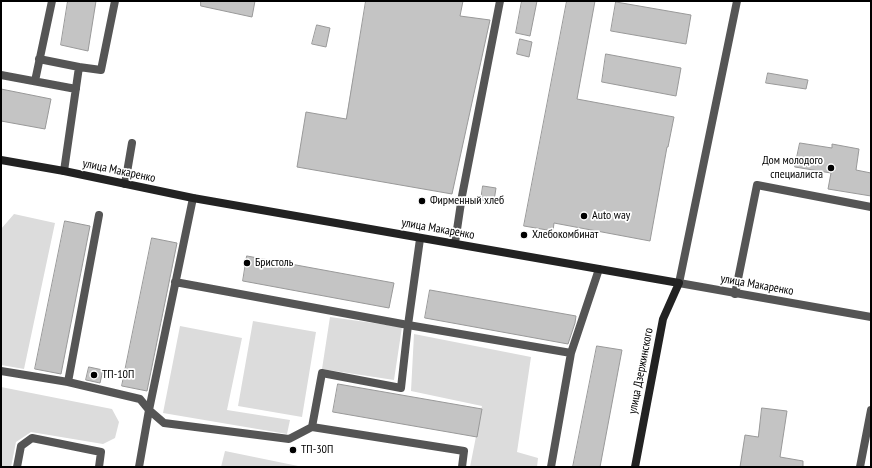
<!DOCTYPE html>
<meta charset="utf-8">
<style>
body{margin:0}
#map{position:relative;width:872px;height:468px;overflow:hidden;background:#fff;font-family:"PT Sans Narrow",sans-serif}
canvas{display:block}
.frame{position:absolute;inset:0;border:2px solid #000;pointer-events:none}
</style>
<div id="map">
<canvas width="872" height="468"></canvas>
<div class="frame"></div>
</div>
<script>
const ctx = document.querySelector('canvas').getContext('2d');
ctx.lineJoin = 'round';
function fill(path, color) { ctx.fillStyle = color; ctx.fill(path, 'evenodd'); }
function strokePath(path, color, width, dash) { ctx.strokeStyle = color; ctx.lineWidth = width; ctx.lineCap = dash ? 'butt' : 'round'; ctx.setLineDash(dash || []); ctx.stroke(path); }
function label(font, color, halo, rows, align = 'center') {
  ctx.font = font + ' "PT Sans Narrow",sans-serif'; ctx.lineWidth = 3.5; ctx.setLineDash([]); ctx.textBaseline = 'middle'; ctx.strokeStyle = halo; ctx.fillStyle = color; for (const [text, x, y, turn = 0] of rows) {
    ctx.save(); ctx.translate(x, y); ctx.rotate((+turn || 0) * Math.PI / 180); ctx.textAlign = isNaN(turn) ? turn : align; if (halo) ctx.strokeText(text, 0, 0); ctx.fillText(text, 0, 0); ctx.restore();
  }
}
const green = new Path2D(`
 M14,214L55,223L24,369L1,365V229Z
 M330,317L402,327L394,380L322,369Z
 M253,321L316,332L302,417L238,406Z
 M180,326L242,338L227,410L290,420L287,434L163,413Z
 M414,334L531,357L517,452L538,458L537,467H470L482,406L411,391Z
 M1,387L112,409L119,422L115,438L103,444L31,432L16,442L11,467H1Z
 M225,451L303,467H221Z`);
const building = new Path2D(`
 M68,1H96L88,51L61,45Z
 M201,1H255L252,17L201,6Z
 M366,1H463L460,16L490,20L452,194L297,167L306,112L346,119Z
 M522,1H537L530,36L516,33Z
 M567,1H595L577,99L674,117L668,147H667L650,241L554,223L553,231L524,226Z
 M616,2L691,15L686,44L611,31Z
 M317,25L330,28L326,47L312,44Z
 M520,39L532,42L529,57L517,54Z
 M606,54L681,68L676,96L602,82Z
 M768,73L808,80L806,89L766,83Z
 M1,89L51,99L45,129L1,121Z
 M800,143L832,148V144L859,149L856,170L871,173V196L828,189L831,173L795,167Z
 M483,186L496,188L494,201L481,200Z
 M65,221L90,226L61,374L35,369Z
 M152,238L177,243L147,391L122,386Z
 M247,256L394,283L389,308L243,281Z
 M430,290L576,316L575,323L568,344L425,318Z
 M597,346L622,350L600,467H573Z
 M89,367L103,370L100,383L86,380Z
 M338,384L482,409L477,437L333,412Z
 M762,408L787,411L780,457L803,461V467H740L745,435L758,437Z`);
const lane = new Path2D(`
 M39,59L79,67
 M1,75L76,89
 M35,81L52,1
 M64,171L79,67L101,70L115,1
 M125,184L132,143
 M455,243L462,196L500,1
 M175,282L408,325L571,353
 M735,294L757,185L871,207
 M1,371L68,382L140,399L149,410L164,423L289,439L312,427L464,451L462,467
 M68,382L99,215
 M312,427L322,373L401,388L408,325L420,239
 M17,467L21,446L32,438L101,452L99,467
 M139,467L149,410L193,198
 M551,467L571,353L599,269
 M860,467L871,410`);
const street = new Path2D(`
 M737,1L679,283L871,317`);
const secondary = new Path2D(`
 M1,160L64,171L193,198L679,283L663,319L635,467`);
const markers = [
 [831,168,4,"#000"],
 [422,201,4,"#000"],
 [584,216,4,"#000"],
 [524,235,4,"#000"],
 [247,263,4,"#000"],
 [94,375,4,"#000"],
 [293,450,4,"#000"]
];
const poiNames = [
 ["Дом молодого",823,161,"right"],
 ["специалиста",823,175,"right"],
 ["Фирменный хлеб",430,201],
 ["Auto way",592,216],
 ["Хлебокомбинат",532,235],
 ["Бристоль",255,263],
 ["ТП-10П",102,375],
 ["ТП-30П",301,450]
];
const streetNames = [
 ["улица Макаренко",119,171,12],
 ["улица Макаренко",438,229,10],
 ["улица Макаренко",757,285,10],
 ["улица Дзержинского",641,371,-79]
];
fill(green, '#dcdcdc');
fill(building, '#c4c4c4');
strokePath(building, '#999', 1);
strokePath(lane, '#555', 8);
strokePath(street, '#555', 8);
strokePath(secondary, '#222', 8);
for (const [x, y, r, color] of markers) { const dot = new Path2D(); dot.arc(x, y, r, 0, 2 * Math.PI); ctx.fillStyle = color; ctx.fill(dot); strokePath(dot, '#fff', 1.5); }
label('12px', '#000', '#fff', poiNames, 'left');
label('12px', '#000', '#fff', streetNames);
</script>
